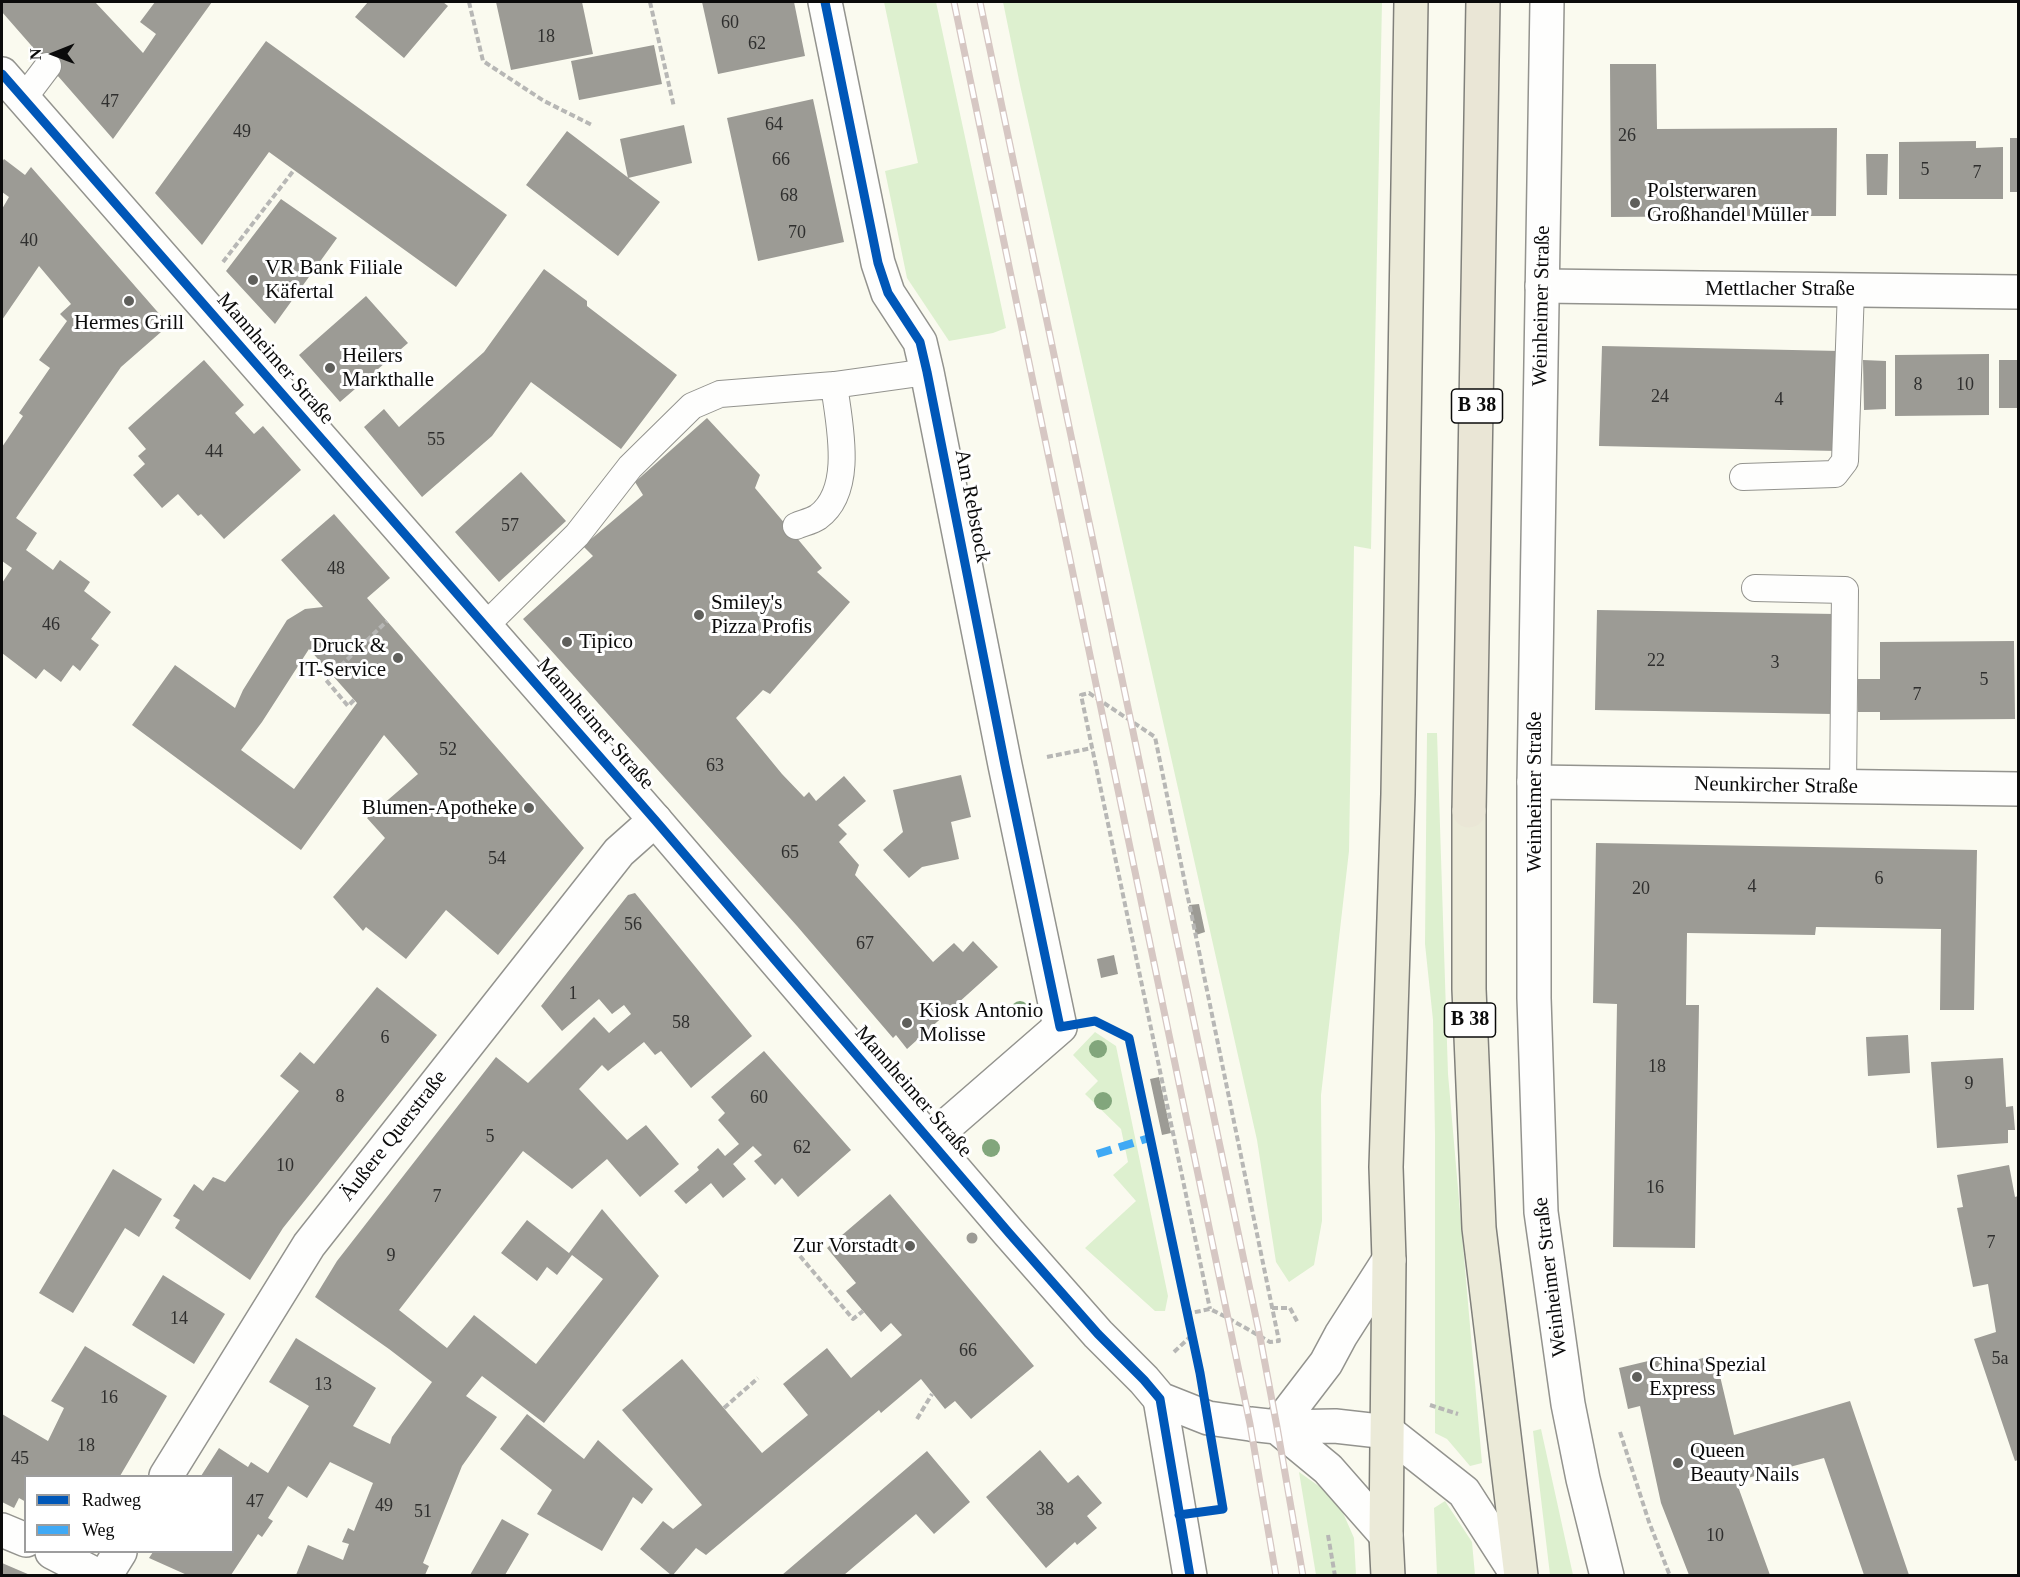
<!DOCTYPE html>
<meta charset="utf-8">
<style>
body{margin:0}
#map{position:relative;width:2020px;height:1577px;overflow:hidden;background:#fafaef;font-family:Georgia,serif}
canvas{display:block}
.frame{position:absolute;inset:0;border:3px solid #0b0b0b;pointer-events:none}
.legend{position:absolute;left:24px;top:1475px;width:210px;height:78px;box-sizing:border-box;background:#fff;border:2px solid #9d9d9d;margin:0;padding:8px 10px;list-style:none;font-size:18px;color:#0b0b0b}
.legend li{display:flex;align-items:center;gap:12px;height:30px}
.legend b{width:30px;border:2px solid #9d9d9d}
.north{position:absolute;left:24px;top:24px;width:60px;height:60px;-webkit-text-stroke:4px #fff;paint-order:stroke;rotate:269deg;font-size:16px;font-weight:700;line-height:24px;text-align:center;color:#0b0b0b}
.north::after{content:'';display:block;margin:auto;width:21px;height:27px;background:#0b0b0b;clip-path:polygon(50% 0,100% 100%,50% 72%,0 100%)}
</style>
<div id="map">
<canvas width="2020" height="1577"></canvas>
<div class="frame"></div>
<ul class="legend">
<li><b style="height:8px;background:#0057b8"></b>Radweg</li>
<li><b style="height:8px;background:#3fa9f5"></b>Weg</li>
</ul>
<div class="north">N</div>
</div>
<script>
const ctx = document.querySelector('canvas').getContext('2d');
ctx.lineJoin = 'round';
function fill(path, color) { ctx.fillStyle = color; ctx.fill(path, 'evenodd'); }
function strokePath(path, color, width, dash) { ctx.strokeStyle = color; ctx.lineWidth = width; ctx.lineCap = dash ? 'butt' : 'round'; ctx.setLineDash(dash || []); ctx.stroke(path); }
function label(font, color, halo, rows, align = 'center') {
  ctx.font = font + ' Georgia,serif'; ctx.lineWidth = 6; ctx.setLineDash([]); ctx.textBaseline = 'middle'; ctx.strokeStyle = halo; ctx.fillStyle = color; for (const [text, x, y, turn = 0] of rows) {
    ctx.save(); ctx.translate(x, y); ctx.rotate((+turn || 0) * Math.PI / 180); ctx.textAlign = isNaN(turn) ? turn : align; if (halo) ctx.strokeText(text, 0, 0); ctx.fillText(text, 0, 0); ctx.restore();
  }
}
const green = new Path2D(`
 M884,2H936L1006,328L993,333L949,341L907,278L885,171L918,163Z
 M1003,2H1382L1371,549L1354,546L1349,851L1321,1095L1322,1221L1314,1265L1289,1282L1276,1262L1257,1140L1020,85Z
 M1427,733H1437L1448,1074L1482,1463L1470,1466L1447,1439L1435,1433V1135L1433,1020L1425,944Z
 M1095,1032L1116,1046L1168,1296L1165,1311H1155L1085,1248L1136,1201L1113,1175L1128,1162L1121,1129L1085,1094L1098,1081L1073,1055Z
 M1541,1429L1573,1575H1550L1533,1431Z
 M1299,1472L1337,1499L1354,1538L1356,1575H1316Z
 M1445,1501L1472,1542L1475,1575H1437L1434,1508Z`);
const building = new Path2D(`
 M2,2H95L143,53L156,34L140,22L155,2H212L113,139L2,12Z
 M368,2H443L448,6L404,58L355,17Z
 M496,2H582L593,54L511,70Z
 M702,2H794L805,56L718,74Z
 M266,41L507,215L456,287L269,152L202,245L155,193Z
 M654,45L662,84L579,100L571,61Z
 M1610,64H1656L1657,129L1837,128L1836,216H1773V206L1750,207V216L1611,217Z
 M813,99L844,242L758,261L727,118Z
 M684,125L692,163L628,178L620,139Z
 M567,131L660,202L618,256L526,185Z
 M2010,138H2018V192H2010Z
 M1976,141V148L2003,147V199H1899V142Z
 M1866,154H1888L1887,195H1867Z
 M4,159L25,175L31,167L169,325L121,367L16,518L37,533L26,550L53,570L60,560L90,582L84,591L111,612L91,639L99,645L80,671L73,665L61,682L44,669L36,679L2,653V583L12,568L2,561V447L23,416L19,413L50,368L39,360L67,321L60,314L71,304L39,266L2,320V209L9,197L2,192V162Z
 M281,199L337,238L275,324L226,271Z
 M544,269L587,301V306L677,375L621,449L531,382L492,436L422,497L364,427L384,409L399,427L484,352Z
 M366,296L408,343L340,402L299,355Z
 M1602,346L1840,351L1837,451L1599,446Z
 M1989,354V415L1895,416V355Z
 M204,360L244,405L235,413L254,434L263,426L301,470L224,539L201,514L198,516L178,494L162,508L133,475L145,464L138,456L146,449L128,428Z
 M1863,360L1886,361V409L1864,410Z
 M1999,360H2018V408H1999Z
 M707,418L760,475L755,488L822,568L817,572L850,602L770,694L763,690L736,718L782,774L804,797L809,792L816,801L844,776L866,801L838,825L847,834L839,842L859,865L855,875L933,962L954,943L963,952L973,941L998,967L907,1049L896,1035L893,1038L797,926L523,619L593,556L583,546L643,495L635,482Z
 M521,472L566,521L499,582L455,532Z
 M334,514L390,578L367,598L584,848L498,955L446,910L406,959L366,927L363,931L333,897L385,838L367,818L418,774L384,735L301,850L132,725L175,665L235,708L243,690L287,620L305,609L323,607L281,560ZM309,649L357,703L294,789L241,750L262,722Z
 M1597,610L1835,614L1833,714L1595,710Z
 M2014,641L2015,719L1880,720V712H1858V679H1880V642Z
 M961,775L971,817L951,822L959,859L922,867L909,878L883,850L903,832L893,790Z
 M1596,843L1977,850L1974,1010H1940L1941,929L1816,927L1815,935L1687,933L1686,1005H1699L1695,1248L1613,1247L1617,1004L1593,1003Z
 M635,893L752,1036L691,1088L661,1051L655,1055L644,1042L608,1071L602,1065L579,1089L627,1140L646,1125L679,1164L640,1197L607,1159L572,1189L523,1151L399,1310L447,1348L474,1315L536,1364L603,1279L572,1255L557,1275L547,1267L537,1281L501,1253L527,1220L569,1253L602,1209L659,1276L544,1423L482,1376L466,1396L497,1417L462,1466L423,1563L429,1566L425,1575H296L308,1545L343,1560L349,1544L342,1542L348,1528L354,1531L373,1483L330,1462L307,1498L288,1486L268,1518L273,1521L262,1537L258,1534L231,1575H187L149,1558L153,1552H232V1476H201L219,1448L248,1467L251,1462L268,1473L309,1406L269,1382L296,1338L376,1388L353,1426L390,1444L392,1437L432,1382L389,1349L315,1297L337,1261L496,1057L528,1083L594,1017L609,1033L631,1014L624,1005L612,1014L599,999L562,1031L541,1006L628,895Z
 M1199,904L1205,932L1196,935L1189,905Z
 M1114,955L1118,974L1101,978L1097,959Z
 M377,987L437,1035L283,1228L250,1280L175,1228L180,1220L173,1216L194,1184L203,1191L213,1177L225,1182L299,1091L280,1076L300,1052L314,1064Z
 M1908,1035L1910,1073L1868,1076L1866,1037Z
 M764,1051L851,1150L798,1197L782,1178L775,1185L754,1161L762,1155L753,1146L733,1164L746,1179L723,1198L711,1183L686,1204L674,1191L699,1170L697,1167L718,1148L725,1156L739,1144L718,1120L725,1113L711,1097Z
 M2003,1058L2006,1107L2013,1106L2015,1130H2008V1143L1937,1148L1931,1062Z
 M1159,1077L1171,1133L1162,1135L1150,1079Z
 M2009,1165L2015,1197L2018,1196V1460L2015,1461L1974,1339L1996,1332L1988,1284L1973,1287L1957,1208L1963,1207L1957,1175Z
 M113,1169L162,1199L139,1237L125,1228L73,1313L39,1293Z
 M890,1194L1034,1366L971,1419L955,1401L945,1409L921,1379L881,1413L879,1410L706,1555L696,1548L673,1575H671L640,1549L663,1521L673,1529L702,1505L622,1410L682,1359L762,1453L808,1415L783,1384L827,1348L851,1378L902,1335L891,1323L881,1332L846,1291L856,1283L827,1248Z
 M966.5 1238a5.5 5.5 0 1 1 11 0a5.5 5.5 0 1 1-11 0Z
 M163,1275L225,1314L194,1364L132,1325Z
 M85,1346L167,1396L120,1476H26V1502L19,1498L14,1508L2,1502V1414L48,1441L64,1408L51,1401Z
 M1715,1355L1734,1435L1850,1401L1909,1575H1864L1824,1458L1736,1481L1770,1575H1689L1661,1503L1640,1406L1628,1409L1619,1368L1669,1356L1671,1366Z
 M527,1414L584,1459L598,1440L653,1489L642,1504L633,1497L602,1551L537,1514L552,1490L500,1449Z
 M1040,1450L1068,1483L1078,1475L1102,1503L1087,1516L1097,1528L1077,1545L1075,1542L1046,1568L986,1497Z
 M927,1451L970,1502L934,1534L916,1514L844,1575H782Z
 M502,1519L529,1534L505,1575H470Z
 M2,1563L30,1575H2Z`);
const path = new Path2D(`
 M469,2L483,61L544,101L592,125
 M650,2L674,107
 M223,262L294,170
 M354,700L348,706L326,680L387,621
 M1047,757L1092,748
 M1102,1024L1129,1038L1199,1368
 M800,1256L853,1319L863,1311
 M1272,1308H1290L1298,1323
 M1186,1314L1210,1309L1228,1318L1270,1342L1279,1341L1155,737L1089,693L1081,695L1210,1309
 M1174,1352L1191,1336
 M1430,1405L1458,1414
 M724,1408L758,1378
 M917,1419L932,1394
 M1620,1432L1649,1522L1670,1576
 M1328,1535L1335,1576`);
const service = new Path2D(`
 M23,99L48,66
 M1743,477L1835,474L1845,461L1851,289
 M796,526C803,523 812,521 818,517C855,490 839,423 834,385
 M1755,588L1845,590L1843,787
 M485,626L577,535L630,467L692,406L720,394L834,385L927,372`);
const minor = new Path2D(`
 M825,2L878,263L888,293L920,342L927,372L1005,765L1060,1027L930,1140
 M1542,286L2018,292
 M1534,782L2018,789
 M1160,1399L1190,1576
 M166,1476L309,1245L619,852L655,820
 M2,1530L26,1540
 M52,1552L98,1576
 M105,1576L120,1552`);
const tertiary = new Path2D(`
 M1547,2L1534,782V998L1541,1212L1568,1404L1583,1479L1607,1576
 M2,74L655,820L1009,1233L1098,1334L1144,1380L1160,1399L1208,1418L1250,1424L1277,1427L1335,1426L1388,1432L1464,1492L1518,1576
 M1277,1427L1326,1363L1341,1335L1389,1260
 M1277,1427L1328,1469L1386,1535`);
const primary = new Path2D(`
 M1469,811V989L1479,1228L1521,1576
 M1388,1576L1386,1535L1389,1260L1386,1167L1398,794L1411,2`);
const trunk = new Path2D(`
 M1469,811L1483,2`);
const rail = new Path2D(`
 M954,2L1250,1424L1276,1576
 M980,2L1260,1337L1277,1427L1303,1576`);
const quiet = new Path2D(`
 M1097,1154L1149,1138`);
const cycleway = new Path2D(`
 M825,2L878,263L888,293L920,342L927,372L1005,765L1060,1027L1095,1021L1129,1038L1200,1373L1223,1509L1179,1515
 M2,74L655,820L1009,1233L1098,1334L1144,1380L1160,1399L1190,1576`);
const trees = [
 [1020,1010],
 [1098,1049],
 [1103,1101],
 [991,1148]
];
const markers = [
 [1635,203,6,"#5f5f5b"],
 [253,280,6,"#5f5f5b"],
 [129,301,6,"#5f5f5b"],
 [330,368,6,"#5f5f5b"],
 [699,615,6,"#5f5f5b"],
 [567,642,6,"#5f5f5b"],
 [398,658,6,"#5f5f5b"],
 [529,808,6,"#5f5f5b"],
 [907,1023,6,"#5f5f5b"],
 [910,1246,6,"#5f5f5b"],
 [1637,1377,6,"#5f5f5b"],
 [1678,1463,6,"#5f5f5b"]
];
const numberNames = [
 ["60",730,23],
 ["18",546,37],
 ["62",757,44],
 ["47",110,102],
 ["64",774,125],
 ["49",242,132],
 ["26",1627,136],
 ["66",781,160],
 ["5",1925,170],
 ["7",1977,173],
 ["68",789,196],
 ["70",797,233],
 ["40",29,241],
 ["8",1918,385],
 ["10",1965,385],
 ["24",1660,397],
 ["4",1779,400],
 ["55",436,440],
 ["44",214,452],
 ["57",510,526],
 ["48",336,569],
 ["46",51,625],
 ["22",1656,661],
 ["3",1775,663],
 ["5",1984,680],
 ["7",1917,695],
 ["52",448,750],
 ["63",715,766],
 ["65",790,853],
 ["54",497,859],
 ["6",1879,879],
 ["4",1752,887],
 ["20",1641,889],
 ["56",633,925],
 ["67",865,944],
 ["1",573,994],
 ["58",681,1023],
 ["6",385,1038],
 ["18",1657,1067],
 ["9",1969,1084],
 ["8",340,1097],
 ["60",759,1098],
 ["5",490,1137],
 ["62",802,1148],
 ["10",285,1166],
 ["16",1655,1188],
 ["7",437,1197],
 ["7",1991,1243],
 ["9",391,1256],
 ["14",179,1319],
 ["66",968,1351],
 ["5a",2000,1359],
 ["13",323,1385],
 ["16",109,1398],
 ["18",86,1446],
 ["45",20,1459],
 ["47",255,1502],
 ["49",384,1506],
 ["38",1045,1510],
 ["51",423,1512],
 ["10",1715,1536]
];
const shields = [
 [1477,406,51],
 [1470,1020,51]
];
const shieldNames = [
 ["B 38",1477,406],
 ["B 38",1470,1020]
];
const poiNames = [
 ["Polsterwaren",1647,191],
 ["Großhandel Müller",1647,215],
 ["VR Bank Filiale",265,268],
 ["Käfertal",265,292],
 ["Hermes Grill",129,323,"center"],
 ["Heilers",342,356],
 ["Markthalle",342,380],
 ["Smiley's",711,603],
 ["Pizza Profis",711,627],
 ["Tipico",579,642],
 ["Druck &",386,646,"right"],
 ["IT-Service",386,670,"right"],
 ["Blumen-Apotheke",517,808,"right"],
 ["Kiosk Antonio",919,1011],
 ["Molisse",919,1035],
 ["Zur Vorstadt",898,1246,"right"],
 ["China Spezial",1649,1365],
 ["Express",1649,1389],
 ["Queen",1690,1451],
 ["Beauty Nails",1690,1475]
];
const streetNames = [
 ["Mettlacher Straße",1780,289],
 ["Weinheimer Straße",1542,306,-89],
 ["Mannheimer Straße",275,359,49],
 ["Am Rebstock",972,506,79],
 ["Mannheimer Straße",595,724,49],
 ["Neunkircher Straße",1776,786,1],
 ["Weinheimer Straße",1535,792,-90],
 ["Mannheimer Straße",913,1092,49],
 ["Äußere Querstraße",394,1136,-52],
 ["Weinheimer Straße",1551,1277,-97]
];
fill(green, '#ddf0cf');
fill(building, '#9c9b95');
strokePath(service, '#93938e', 28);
strokePath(minor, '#93938e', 36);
strokePath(tertiary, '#93938e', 36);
strokePath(primary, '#80807b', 36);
strokePath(trunk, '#80807b', 36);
strokePath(path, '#b7b7b5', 4, [6, 3]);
strokePath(service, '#fefefd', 26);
strokePath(minor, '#fefefd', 33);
strokePath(tertiary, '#fefefd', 33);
strokePath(primary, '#ebead8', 33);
strokePath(trunk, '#eae6d6', 33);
strokePath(rail, '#d6c7c3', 7);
strokePath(rail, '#fff', 4.5, [14]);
strokePath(quiet, '#3fa9f5', 8, [15, 8]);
strokePath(cycleway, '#0057b8', 9);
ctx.fillStyle = '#82a67c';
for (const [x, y] of trees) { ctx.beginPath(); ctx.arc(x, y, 9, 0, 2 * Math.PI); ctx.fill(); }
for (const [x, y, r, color] of markers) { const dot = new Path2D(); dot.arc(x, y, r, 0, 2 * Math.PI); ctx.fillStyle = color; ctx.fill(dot); strokePath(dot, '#fff', 2); }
label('18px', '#2f2f2e', null, numberNames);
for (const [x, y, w] of shields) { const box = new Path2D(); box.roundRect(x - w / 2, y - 17, w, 34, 4.5); ctx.fillStyle = '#fff'; ctx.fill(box); strokePath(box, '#0b0b0b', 1.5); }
label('bold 20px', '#0b0b0b', null, shieldNames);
label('21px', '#0b0b0b', '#fff', poiNames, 'left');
label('21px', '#0b0b0b', '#fff', streetNames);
</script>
